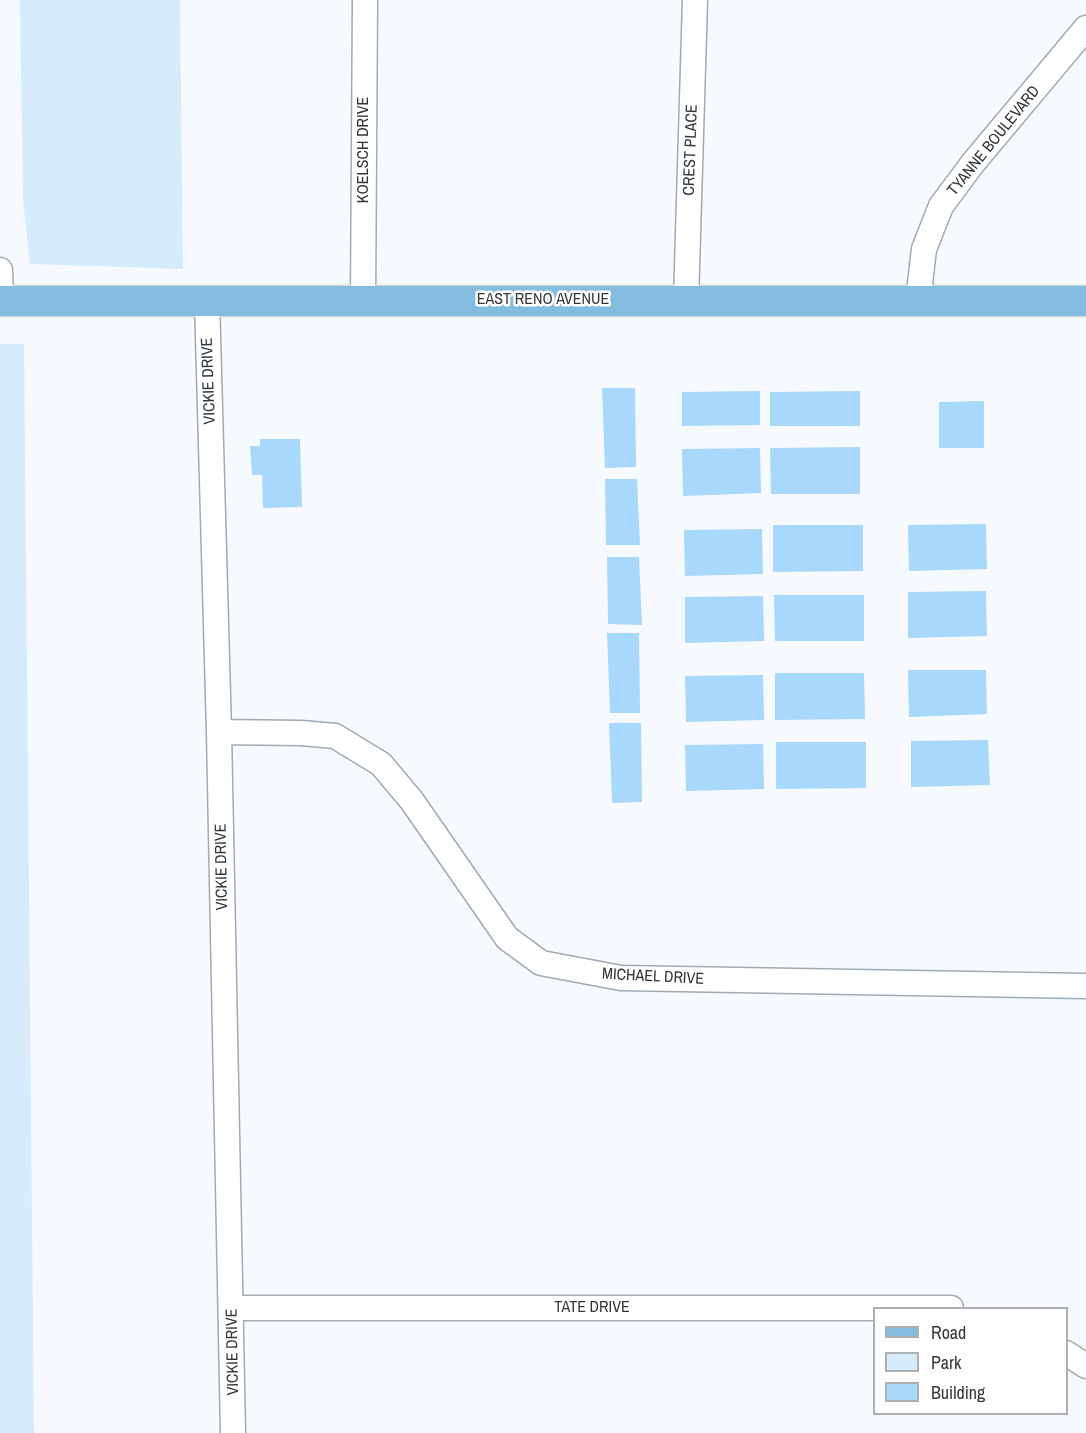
<!DOCTYPE html>
<style>
body{margin:0}
#map{position:relative;width:1086px;height:1433px;overflow:hidden;background:#f6fafe;font-family:"Archivo Narrow",sans-serif}
canvas{display:block}
.legend{position:absolute;left:873px;top:1307px;width:195px;height:108px;box-sizing:border-box;background:#fff;border:2px solid #adafb0;margin:0;padding:8px 10px;list-style:none;font-size:18px;color:#33373a}
.legend li{display:flex;align-items:center;gap:12px;height:30px}
.legend b{width:30px;border:2px solid #adafb0}
</style>
<div id="map">
<canvas width="1086" height="1433"></canvas>
<ul class="legend">
<li><b style="height:8px;background:#84bce0"></b>Road</li>
<li><b style="height:16px;background:#d6ebfc"></b>Park</li>
<li><b style="height:16px;background:#a8d8fc"></b>Building</li>
</ul>
</div>
<script>
const ctx = document.querySelector('canvas').getContext('2d');
ctx.lineJoin = 'round';
function fill(path, color) { ctx.fillStyle = color; ctx.fill(path, 'evenodd'); }
function strokePath(path, color, width, dash) { ctx.strokeStyle = color; ctx.lineWidth = width; ctx.lineCap = dash ? 'butt' : 'round'; ctx.setLineDash(dash || []); ctx.stroke(path); }
function label(font, color, halo, rows, align = 'center') {
  ctx.font = font + ' "Archivo Narrow",sans-serif'; ctx.lineWidth = 5; ctx.setLineDash([]); ctx.textBaseline = 'middle'; ctx.strokeStyle = halo; ctx.fillStyle = color; for (const [text, x, y, turn = 0] of rows) {
    ctx.save(); ctx.translate(x, y); ctx.rotate((+turn || 0) * Math.PI / 180); ctx.textAlign = isNaN(turn) ? turn : align; if (halo) ctx.strokeText(text, 0, 0); ctx.fillText(text, 0, 0); ctx.restore();
  }
}
const green = new Path2D(`
 M20,0H180L183,269L30,264L23,200Z
 M0,344H24L34,1433H0Z`);
const building = new Path2D(`
 M602,388H635L636,467L605,468Z
 M760,391V425L682,426V392Z
 M860,391V426H770V392Z
 M984,401V448H939V402Z
 M260,439H300L302,507L263,508L262,475H252L250,446H260Z
 M860,447V494H771L770,448Z
 M760,448L761,493L683,496L682,449Z
 M605,479H637L640,545H606Z
 M986,524L987,569L909,571L908,525Z
 M773,525H863V571L773,572Z
 M762,529L763,574L685,576L684,530Z
 M607,557H639L642,625L608,624Z
 M986,591L987,636L908,638V592Z
 M774,595H864V641H775Z
 M763,596L764,641L685,643V597Z
 M607,633H639L640,713H610Z
 M908,670H986L987,714L909,717Z
 M775,673H864L865,719L775,720Z
 M763,675L764,720L686,722L685,676Z
 M609,723H641L642,802L612,803Z
 M988,740L990,785L911,787V741Z
 M776,742H866V788L776,789Z
 M763,744L764,789L686,791L685,745Z`);
const minor = new Path2D(`
 M0,270L1,301
 M207,300L219,732L233,1433
 M363,300L365,0
 M686,301L695,0
 M918,301L924,249L941,206L973,163L1086,28
 M219,732L301,733L335,736L381,764L412,801L507,938L541,963L621,978L1086,986
 M232,1308H951
 M1066,1353L1086,1366`);
const major = new Path2D(`
 M0,301H1086`);
const streetNames = [
 ["TYANNE BOULEVARD",994,141,-51],
 ["KOELSCH DRIVE",364,150,-90],
 ["CREST PLACE",691,150,-88],
 ["EAST RENO AVENUE",543,300],
 ["VICKIE DRIVE",209,381,-92],
 ["VICKIE DRIVE",222,867,-91],
 ["MICHAEL DRIVE",653,977,3],
 ["TATE DRIVE",592,1308],
 ["VICKIE DRIVE",233,1352,-91]
];
fill(green, '#d6ebfc');
fill(building, '#a8d8fc');
strokePath(minor, '#a0aab3', 27);
strokePath(major, '#d6d7d8', 33);
strokePath(minor, '#fff', 24);
strokePath(major, '#84bce0', 30);
label('16px', '#33373a', '#fff', streetNames);
</script>
